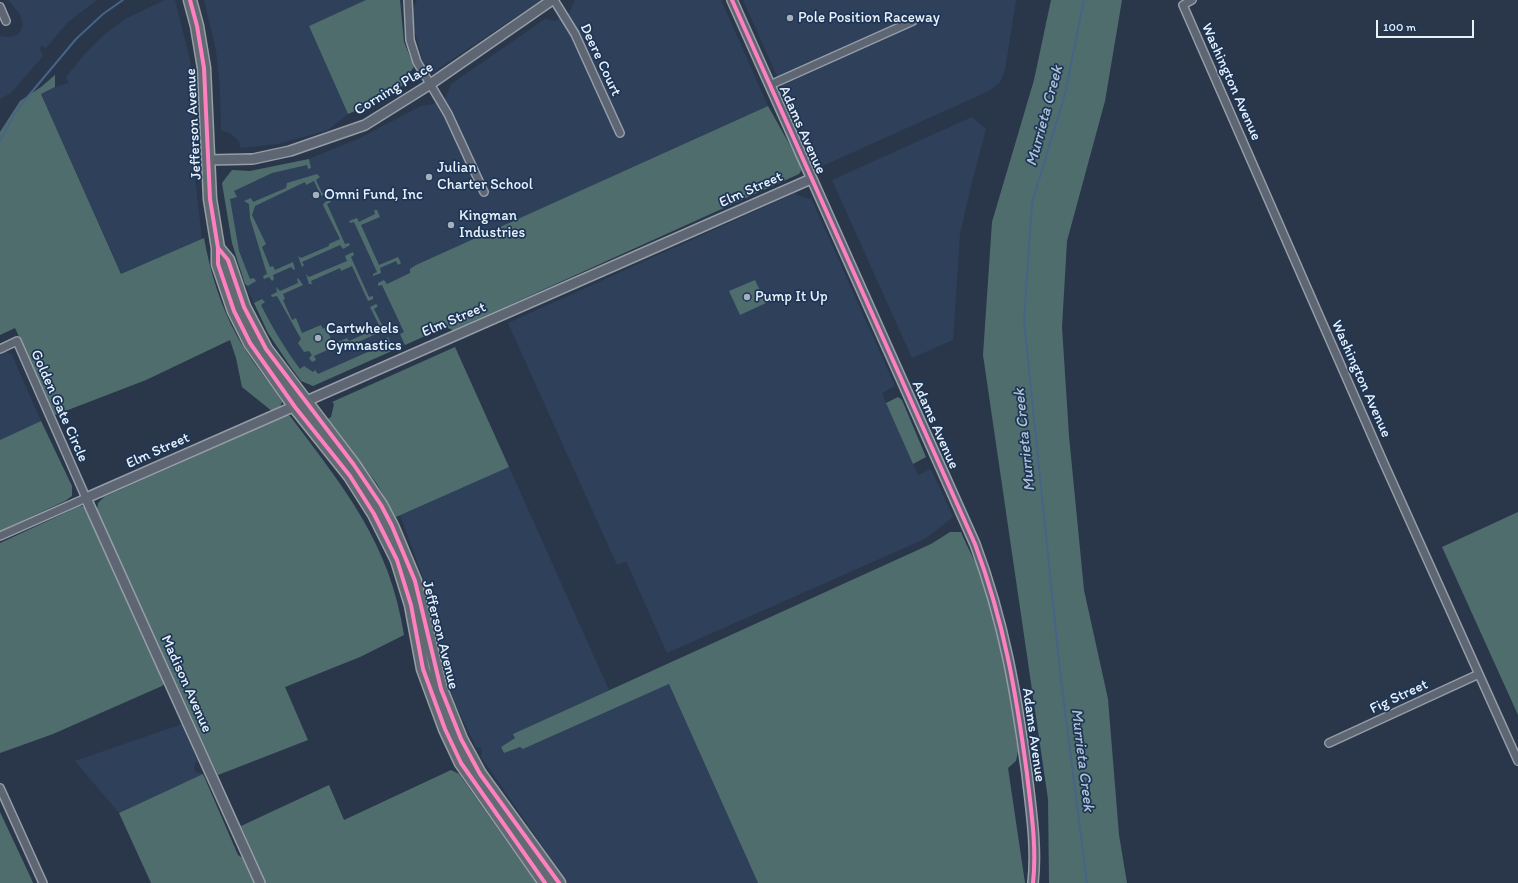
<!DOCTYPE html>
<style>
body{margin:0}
#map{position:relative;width:1518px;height:883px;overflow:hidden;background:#2a374a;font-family:Itim,sans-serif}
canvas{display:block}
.scale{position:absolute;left:1376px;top:20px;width:98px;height:18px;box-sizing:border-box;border:2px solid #e8f1f8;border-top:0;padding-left:5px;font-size:12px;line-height:14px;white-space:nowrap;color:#e8f1f8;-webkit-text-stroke:3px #1d3557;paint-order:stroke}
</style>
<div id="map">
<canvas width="1518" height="883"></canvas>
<div class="scale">100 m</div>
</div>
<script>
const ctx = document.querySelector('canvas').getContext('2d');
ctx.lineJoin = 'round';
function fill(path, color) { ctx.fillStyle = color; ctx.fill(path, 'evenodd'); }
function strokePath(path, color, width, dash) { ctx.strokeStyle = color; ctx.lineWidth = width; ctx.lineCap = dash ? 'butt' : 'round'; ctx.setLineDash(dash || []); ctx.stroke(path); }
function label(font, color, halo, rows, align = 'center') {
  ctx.font = font + ' Itim,sans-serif'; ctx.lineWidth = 3.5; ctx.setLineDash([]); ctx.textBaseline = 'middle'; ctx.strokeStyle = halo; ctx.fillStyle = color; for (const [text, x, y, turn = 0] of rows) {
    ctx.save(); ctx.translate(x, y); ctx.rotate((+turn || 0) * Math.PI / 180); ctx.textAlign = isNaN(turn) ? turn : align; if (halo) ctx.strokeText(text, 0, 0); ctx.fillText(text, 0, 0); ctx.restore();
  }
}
const built = new Path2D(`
 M8,0H97L68,22L46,48L42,46L39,47L43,56L11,93L0,99V36L6,37L15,36L20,32L23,25L20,14Z
 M165,0H175L190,60L194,111L195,178L202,239L122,275L41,94L55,87L69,83L66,77L84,55L105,34L125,19Z
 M204,0H368L309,26L348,114L328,130L278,144L240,148L239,141L231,134L221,130L220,89L216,50Z
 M417,0H541L429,75L422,59L415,32L412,12Z
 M575,0H721L768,106L417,265L445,327L313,386L301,381L268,333L245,284L232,243L222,183L232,170L250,171L309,159L360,138L421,106L434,104L446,97L451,84L545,19L555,21L569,13Z
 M743,0H1016L1005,70L1000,82L989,91L818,168Z
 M972,117L986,129L971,186L960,234L953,340L912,358L832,180Z
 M795,193L797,195L809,199L811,198L895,386L882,393L918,475L931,469L953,517L929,536L920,541L667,653L626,561L617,565L508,323Z
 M0,351H5L12,355L41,421L0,440Z
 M509,467L609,690L514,734L515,738L501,747L504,752L520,747L523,749L669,684L758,883H568L481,757L482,748L476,747L453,699L439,648L426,586L400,515Z
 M182,724L197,760L194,767L195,772L203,774L119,813L75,761Z`);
const green = new Path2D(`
 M366,0H400L404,42L414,67L408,75L407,83L375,102L348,114L309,26Z
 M1051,0H1122L1105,101L1067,241L1062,327L1069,436L1084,590L1108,699L1119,835L1127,883H1049L1048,799L983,355L992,222L1034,80Z
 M55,75V87L41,94L121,274L204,238C210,272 221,307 237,336C250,360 268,380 282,402L280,407L273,412L242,387L236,358L230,340L146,380L55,415L15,328L0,335V132L20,101L41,87Z
 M768,106L800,163L801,171L799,174L496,311L453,330L445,327L405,345L400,334L404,332L382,285L378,286V283L384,280L387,284L410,273V269L416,265Z
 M309,159L311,168L308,169L307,165L272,173L234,191L237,197L230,199L239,251L250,279L254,278L256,281L248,286L245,284L232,243L222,183L232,170L250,171Z
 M317,174L320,177L316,180L322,193L326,192V194L321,196L314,181L306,185L305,182L255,206L252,215L266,244L262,247L270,267L273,266L275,270L293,262L295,269L294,270L291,267L273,275L274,279L272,281L269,277L264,279L263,276L267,274L250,218L249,204L244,201L251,198L253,202L286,188L287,183Z
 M330,200L331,202L327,204L345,244L349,243L350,245L343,249L340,245L302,262L304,265L302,267L298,256L301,258L329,246V244L340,239L323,205L325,202Z
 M374,210H377L380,217L361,225L379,265L398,257L401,263L398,265L396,261L380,268L381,273L373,276V274L377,272L354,222L350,223L349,221L357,218L359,222L375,214Z
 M353,252L354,255L351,257L369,297L373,296V299L368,301L352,266L341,271L340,268L311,281L312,284H309L306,274L309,277L347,261L345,256Z
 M298,278L303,285L283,294L285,299L283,300L292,320L296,318L302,333L321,325L323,329L326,327L333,344L347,338L349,341L369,332L368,330L379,325L370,307L376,304L378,306L374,309L383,327L386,326L387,329L347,347L345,342L314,356L316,360L312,362L309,358L312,355L309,351L304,352L298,343L301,339L277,296L272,297L271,295L277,292L276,287L280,291L298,283L297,279Z
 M755,280L766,303L740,315L729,291Z
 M262,299L265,302L261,305C272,327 285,349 300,369L304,366L313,372L315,370L318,374L388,343L386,339L388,337L394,350L313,386L301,381L290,366L268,333L254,303Z
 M455,347L509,467L396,517L377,484L328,419L331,417L334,404L332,402Z
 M898,397L902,400L926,457L913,464L886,403Z
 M288,415L290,416C344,488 390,543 404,635L360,657L285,687L308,740L218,775L97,510L98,503L104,497Z
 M41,421L72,486V496L65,501L0,531V440Z
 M80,506L86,507L165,683L162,686L53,734L0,753V543Z
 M1518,512V715L1442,547Z
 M950,532H961C968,549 977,564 984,582C1004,636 1010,694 1018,751L1016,761L1008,768L1025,883H758L669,684L523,749L520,747L504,753L501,747L515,738L513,734L931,544Z
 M451,770L459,774L536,883H266L241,826L329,785L344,820Z
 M203,774L238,855L246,860L256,883H151L119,813Z
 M0,812L30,876L33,883H0Z`);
const stream = new Path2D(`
 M1084,0L1065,94L1032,203L1024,321L1060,672L1087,883
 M0,141L14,115L25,100L76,39L103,14L123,0`);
const minor = new Path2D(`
 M408,0L410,40L417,62L448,114L484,192
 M554,0L575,34L620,133
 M1192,0L1183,5L1382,459L1518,761
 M0,7L6,21
 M770,85L913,21
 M0,349L17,341L86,498L0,536
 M1329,743L1479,674
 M0,788L43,883`);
const tertiary = new Path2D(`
 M732,0L975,544C1004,622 1016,692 1027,774C1031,810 1037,847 1033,883
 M208,160L253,159L290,151L365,125L429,85L552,0
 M260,883L86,498L811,179`);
const primary = new Path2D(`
 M190,0L197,26L204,68L210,199L218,248V264L234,311L250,343L295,407L350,476L374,514L397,560L411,605L423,669L445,729L461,763L545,883
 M218,248L228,260L244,307L266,349L354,465L381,505L392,526L415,581L441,689L461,739L480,774L559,883`);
const cycleway = new Path2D(`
 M190,0L197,26L204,68L210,199L218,248V264L234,311L250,343L295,407L350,476L374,514L397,560L411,605L423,669L445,729L461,763L545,883
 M732,0L975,544C1004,622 1016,692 1027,774C1031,810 1037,847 1033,883
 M218,248L228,260L244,307L266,349L354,465L381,505L392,526L415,581L441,689L461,739L480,774L559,883`);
const markers = [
 [790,18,4,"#a6b0bb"],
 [429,177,4,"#a6b0bb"],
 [316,195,4,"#a6b0bb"],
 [451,225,4,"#a6b0bb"],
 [747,297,4,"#a6b0bb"],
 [318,338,4,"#a6b0bb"]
];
const poiNames = [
 ["Pole Position Raceway",798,18],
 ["Julian",437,168],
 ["Charter School",437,185],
 ["Omni Fund, Inc",324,195],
 ["Kingman",459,216],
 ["Industries",459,233],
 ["Pump It Up",755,297],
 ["Cartwheels",326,329],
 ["Gymnastics",326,346]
];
const streetNames = [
 ["Deere Court",600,60,65],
 ["Washington Avenue",1231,82,66],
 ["Corning Place",394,89,-31],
 ["Jefferson Avenue",194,124,-93],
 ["Adams Avenue",802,130,66],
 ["Elm Street",751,190,-24],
 ["Elm Street",454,320,-23],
 ["Washington Avenue",1361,379,66],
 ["Golden Gate Circle",59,406,66],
 ["Adams Avenue",935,425,66],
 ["Elm Street",158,451,-24],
 ["Jefferson Avenue",440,635,76],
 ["Madison Avenue",186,684,66],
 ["Fig Street",1399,697,-25],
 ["Adams Avenue",1033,735,82]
];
const waterNames = [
 ["Murrieta Creek",1045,116,-75],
 ["Murrieta Creek",1025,440,-96],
 ["Murrieta Creek",1082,760,83]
];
fill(built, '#2f405a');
fill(green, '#506d6e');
strokePath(stream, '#456488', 2);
strokePath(minor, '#959da7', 10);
strokePath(tertiary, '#959da7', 12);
strokePath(primary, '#959da7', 15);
strokePath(minor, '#5d6672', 7);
strokePath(tertiary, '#5d6672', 9);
strokePath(primary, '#636b72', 12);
strokePath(cycleway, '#ff80c0', 4);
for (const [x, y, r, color] of markers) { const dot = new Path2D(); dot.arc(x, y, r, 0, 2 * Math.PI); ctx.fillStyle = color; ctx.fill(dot); strokePath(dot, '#1d3557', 1.5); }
label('15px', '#e8f1f8', '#1d3557', poiNames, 'left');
label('15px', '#e8f1f8', '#1d3557', streetNames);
label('italic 16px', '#b0c1d3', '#1d3557', waterNames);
</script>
